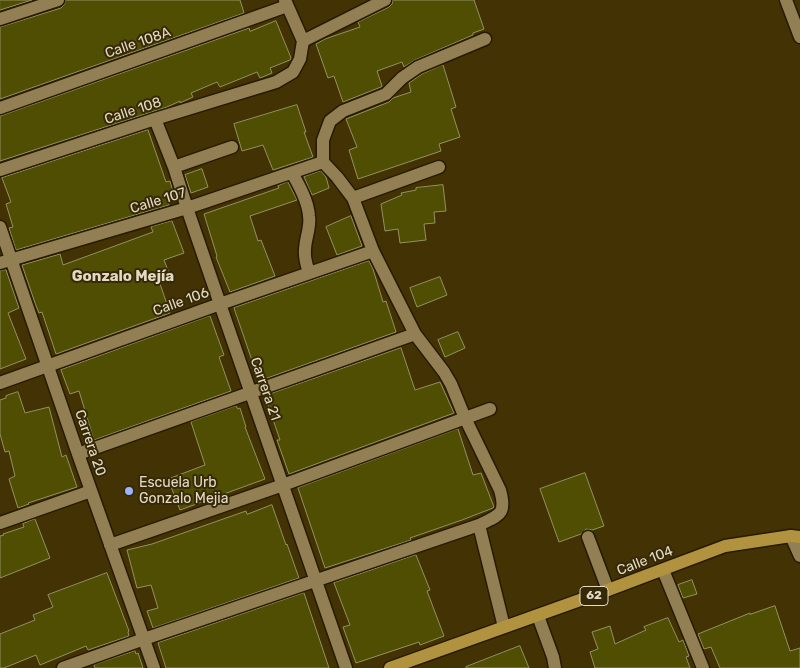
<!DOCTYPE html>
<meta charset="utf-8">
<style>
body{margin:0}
canvas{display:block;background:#433203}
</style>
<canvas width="800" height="668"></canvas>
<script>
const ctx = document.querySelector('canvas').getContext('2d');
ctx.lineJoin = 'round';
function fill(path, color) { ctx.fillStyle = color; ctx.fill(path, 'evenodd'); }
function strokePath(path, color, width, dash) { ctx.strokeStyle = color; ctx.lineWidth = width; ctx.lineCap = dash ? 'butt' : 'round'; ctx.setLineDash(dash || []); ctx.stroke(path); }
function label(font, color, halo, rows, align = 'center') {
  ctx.font = font + ' Rubik,sans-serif'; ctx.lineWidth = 4; ctx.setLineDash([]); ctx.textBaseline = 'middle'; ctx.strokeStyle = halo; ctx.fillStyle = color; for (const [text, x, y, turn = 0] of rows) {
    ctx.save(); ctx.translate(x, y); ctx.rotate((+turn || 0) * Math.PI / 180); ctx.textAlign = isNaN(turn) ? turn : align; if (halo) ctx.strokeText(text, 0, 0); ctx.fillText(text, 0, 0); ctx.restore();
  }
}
const building = new Path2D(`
 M0,0H32L0,10Z
 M66,0H240L244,13L0,99V27L61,8L64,5Z
 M393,0H474L484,29L473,33V35L415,60L404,67L402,62L377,71L382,86L381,87L343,102L334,76L328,78L316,44L325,39L360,27L358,22L389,7L392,4Z
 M276,21L291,58L290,60L270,68L272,73L260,78L257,72L220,87L217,82L191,93L193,97L182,102L180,103V101L167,107L0,161V116L249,28L250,31Z
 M443,65L456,107L451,109L460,137L439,144L441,151L358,179L349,150L357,147L346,119L389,102L393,98L411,92L409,83L422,74Z
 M297,105L306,132H304L313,157L273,170L263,145L242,151L234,124Z
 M148,130L166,182L170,181L175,198L168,201L169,205L16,250L9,228L13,227L6,204L11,202L2,178Z
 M202,169L208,187L191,193L185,175Z
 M321,171L326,177L329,188L312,195L304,177Z
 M288,182L297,200L250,216L258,241L261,240L275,276L230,292L216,257L217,256L204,214L279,188L278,186Z
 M443,185L446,211L434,212L435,223L424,224L426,240L400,243L398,229L385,231L381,204L402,195L401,193L416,190V188Z
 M351,216L362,246L337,255L326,227Z
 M172,221L184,253L164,260L169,273L158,278L170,313L56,354L42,312L39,313L35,303L22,265L60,254L63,265L153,232L151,227Z
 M369,261L373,269L383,302L386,301L396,332L259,381L234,308Z
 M6,270L19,308L8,313L26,359L0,369V271Z
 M440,277L447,295L417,307L410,288Z
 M210,316L224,355L219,357L231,391L94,440L79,391L70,394L61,370Z
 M458,332L465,348L445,357L438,340Z
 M401,348L415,390L440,382L454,413L289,474L277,440H280L265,396Z
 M18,392L25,413L49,407L62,457L66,455L77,487L28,503L29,504L18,508L9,479L15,476L9,451L5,452L0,434V400L6,398V396Z
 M236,406L238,409L240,408L246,427H245L265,479L180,510L168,479L205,465L191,422Z
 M458,429L473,475L481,473L494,507L493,508L462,520L410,538L411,540L325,568L298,488Z
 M585,473L604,526L592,530L586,529L581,534L559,542L540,489Z
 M272,505L286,545L287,544L299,578L153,628L147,611L158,608L151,585L137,588L127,550L152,544L246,511L247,514Z
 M35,519L50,558L0,578V536L4,535L3,534L24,527L23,524Z
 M416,555L430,590L427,591L444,636L420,645L419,642L356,663L343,627L350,625L334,583Z
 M107,573L129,631L128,632L129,636L88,650L86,646L40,665L36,655L4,668H0V634L35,620L33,615L53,607L48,595Z
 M692,580L697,594L683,598L678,585Z
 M304,593L329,668H166L158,643Z
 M775,606L790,651L800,648V668H720L711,647L704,649L698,634L750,613V614Z
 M668,618L679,642L683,640L689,656L686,657L690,668H595L590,652L598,649L592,632L610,626L615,644L646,630L644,627Z
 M520,646L529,668H466V667Z
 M135,651L136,654L138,653L143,668H95L94,665Z`);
const minor = new Path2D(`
 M786,0L800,37
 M0,19L58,0
 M303,41L385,0
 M0,108L287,6
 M155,119L174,167L187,208L220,304L346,668
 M174,167L232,147
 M0,170L155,119L276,82L293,72L300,59L303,41L285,0
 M292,173C299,185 308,201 309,216C311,227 305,239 305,250C304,258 307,266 309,273
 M353,198L439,167
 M0,227L78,454L154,668
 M0,263L187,208L323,162
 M0,383L220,304L373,251
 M78,454L415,334
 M0,523L91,491
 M479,525L504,627
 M791,536L800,556
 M588,537L608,590
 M110,545L283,485L490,409
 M663,570L703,668
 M538,616L553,657L555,668
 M63,668L144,639L479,525C499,515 507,515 500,490L465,418L451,384L444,372L415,334L373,251L353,198L337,177L323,162V140L330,121L343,111L386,94L402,78L418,67L485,39`);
const major = new Path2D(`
 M390,668L608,590L725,546L791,536L800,537`);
const markers = [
 [129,491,5,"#99b5fd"]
];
const shields = [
 [594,596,28]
];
const shieldNames = [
 ["62",594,596]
];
const streetNames = [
 ["Calle 108A",138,43,-19],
 ["Calle 108",133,111,-18],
 ["Calle 107",158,201,-17],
 ["Calle 106",181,302,-20],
 ["Carrera 21",265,389,71],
 ["Carrera 20",90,443,71],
 ["Calle 104",645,561,-21]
];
const poiNames = [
 ["Escuela Urb",139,483],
 ["Gonzalo Mejia",139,499]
];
const neighbourhoodNames = [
 ["Gonzalo Mejía",123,277]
];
fill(building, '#504e02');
strokePath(building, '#929162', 1);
strokePath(minor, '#271a00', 15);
strokePath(major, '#271a00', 15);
strokePath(minor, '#927f53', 12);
strokePath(major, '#b1923f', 12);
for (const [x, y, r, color] of markers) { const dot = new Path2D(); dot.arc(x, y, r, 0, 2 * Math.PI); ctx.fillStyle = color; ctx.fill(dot); strokePath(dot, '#362907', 2); }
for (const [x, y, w] of shields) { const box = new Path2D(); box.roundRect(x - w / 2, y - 9.5, w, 19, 4); ctx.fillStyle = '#362907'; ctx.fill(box); strokePath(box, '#e5dbc4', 1); }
label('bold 12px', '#e5dbc4', null, shieldNames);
label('14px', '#e5dbc4', '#362907', streetNames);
label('14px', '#e5dbc4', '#362907', poiNames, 'left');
label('bold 15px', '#e5dbc4', '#362907', neighbourhoodNames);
</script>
